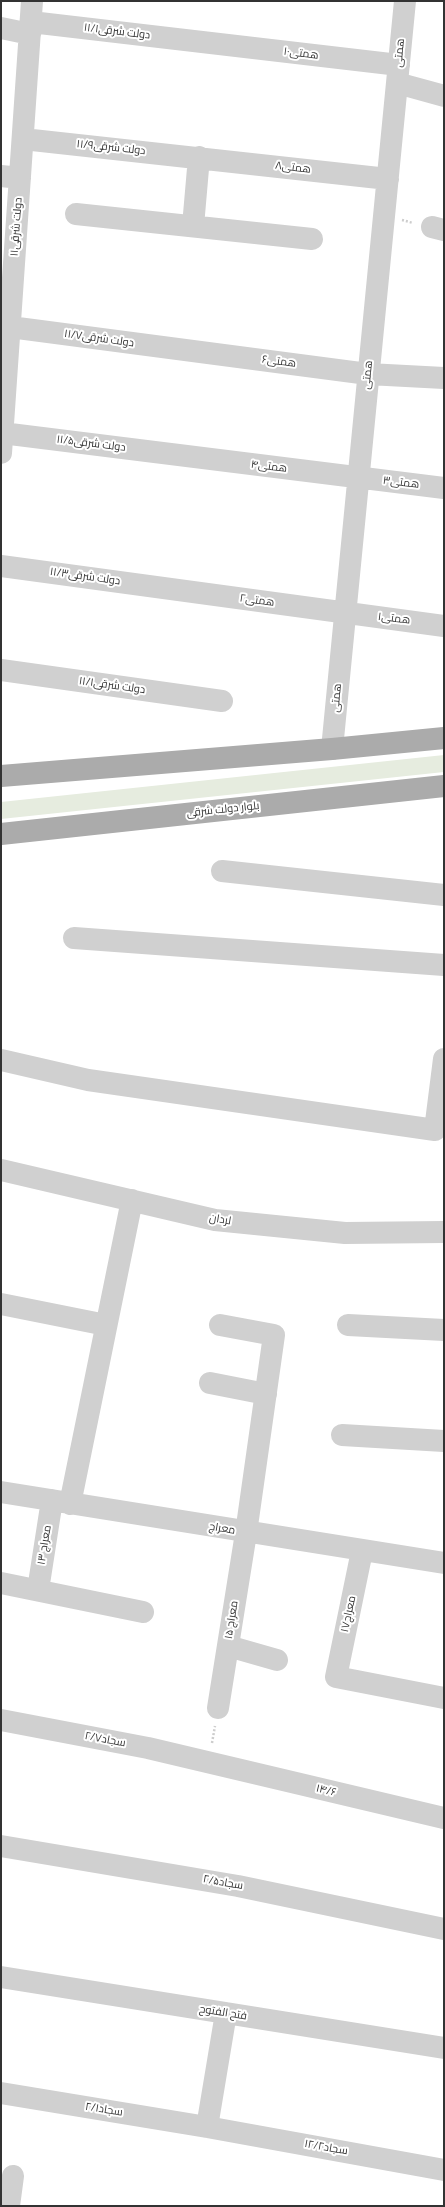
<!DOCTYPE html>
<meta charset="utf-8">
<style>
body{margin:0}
#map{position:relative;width:445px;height:2207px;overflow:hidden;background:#fff;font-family:"Titillium Web",sans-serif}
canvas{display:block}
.frame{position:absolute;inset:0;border:2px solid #333;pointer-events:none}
</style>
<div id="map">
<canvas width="445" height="2207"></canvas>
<div class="frame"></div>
</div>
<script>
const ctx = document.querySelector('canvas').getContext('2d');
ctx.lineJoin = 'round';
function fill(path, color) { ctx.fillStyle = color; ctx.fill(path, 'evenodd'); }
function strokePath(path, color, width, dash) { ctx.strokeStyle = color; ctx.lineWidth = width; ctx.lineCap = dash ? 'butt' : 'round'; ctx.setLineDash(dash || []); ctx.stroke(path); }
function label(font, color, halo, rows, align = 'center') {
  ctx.font = font + ' "Titillium Web",Cairo,sans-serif'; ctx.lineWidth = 4; ctx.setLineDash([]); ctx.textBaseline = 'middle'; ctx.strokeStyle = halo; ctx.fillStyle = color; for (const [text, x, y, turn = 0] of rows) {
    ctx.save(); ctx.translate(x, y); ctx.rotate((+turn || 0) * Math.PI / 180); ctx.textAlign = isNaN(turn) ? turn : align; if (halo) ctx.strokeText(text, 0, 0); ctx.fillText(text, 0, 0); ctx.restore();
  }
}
const green = new Path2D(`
 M444,755V772L1,819V802Z`);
const path = new Path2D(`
 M402,220L413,223
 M212,1743L215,1726`);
const minor = new Path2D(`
 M31,22L399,65
 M1,28L30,34
 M397,83L444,96
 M23,139L388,179
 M1,176L20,178
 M76,214L312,239
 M193,226L199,157
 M432,227L444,230
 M10,327L368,374L444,378
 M2,433L444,488
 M1,453L32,1
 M1,566L444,626
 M1,670L222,701
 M332,749L405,1
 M222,871L444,895
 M74,938L444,965
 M1,1060L88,1080L435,1130L444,1059
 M1,1170L215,1220L345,1233L444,1232
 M1,1304L106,1325
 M348,1325L444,1330
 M210,1383L266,1394
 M342,1435L444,1441
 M1,1492L444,1563
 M70,1504L132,1200
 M362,1551L336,1677L444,1698
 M1,1583L143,1612
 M38,1590L52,1500
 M228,1646L277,1660
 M218,1708L246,1533L274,1335L220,1325
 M1,1720L148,1748L444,1818
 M1,1846L238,1886L444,1929
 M1,1977L444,2048
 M1,2093L207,2127L444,2170
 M207,2127L226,2013
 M9,2206L13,2176`);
const major = new Path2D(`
 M1,776L332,749L444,738
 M1,834L444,786`);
const streetNames = [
 ["۱۱/۱دولت شرقی",117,32,7],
 ["همتی",400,53,-85],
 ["۱۰همتی",301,54,7],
 ["۱۱/۹دولت شرقی",111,148,6],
 ["همتی۸",293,168,7],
 ["۱۱دولت شرقی",17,227,-86],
 ["۱۱/۷دولت شرقی",99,339,8],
 ["۶همتی",279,362,7],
 ["همتی",368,375,-84],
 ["۱۱/۵دولت شرقی",91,444,7],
 ["۴همتی",269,467,7],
 ["۳همتی",401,483,7],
 ["۱۱/۳دولت شرقی",85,577,8],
 ["۲همتی",257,601,8],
 ["۱همتی",394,619,7],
 ["۱۱/۱دولت شرقی",112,686,8],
 ["همتی",337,698,-85],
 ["بلوار دولت شرقی",223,810,-6],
 ["لردان",220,1220,9],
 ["معراج",222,1529,9],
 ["معراج ۱۳",45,1545,-81],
 ["معراج۱۷",349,1614,-78],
 ["معراج ۱۵",232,1620,-81],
 ["سجاد۲/۷",105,1740,11],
 ["۱۴/۶",326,1791,13],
 ["۲/۵سجاد",223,1883,10],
 ["فتح الفتوح",223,2013,9],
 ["۲/۱سجاد",104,2110,9],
 ["۱۲/۲سجاد",326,2148,10]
];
fill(green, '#e6ecdf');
strokePath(path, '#cdcdcd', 2.5, [2, 2]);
strokePath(minor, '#d0d0d0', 22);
strokePath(major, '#ababab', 22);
label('11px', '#333', '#fff', streetNames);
</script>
